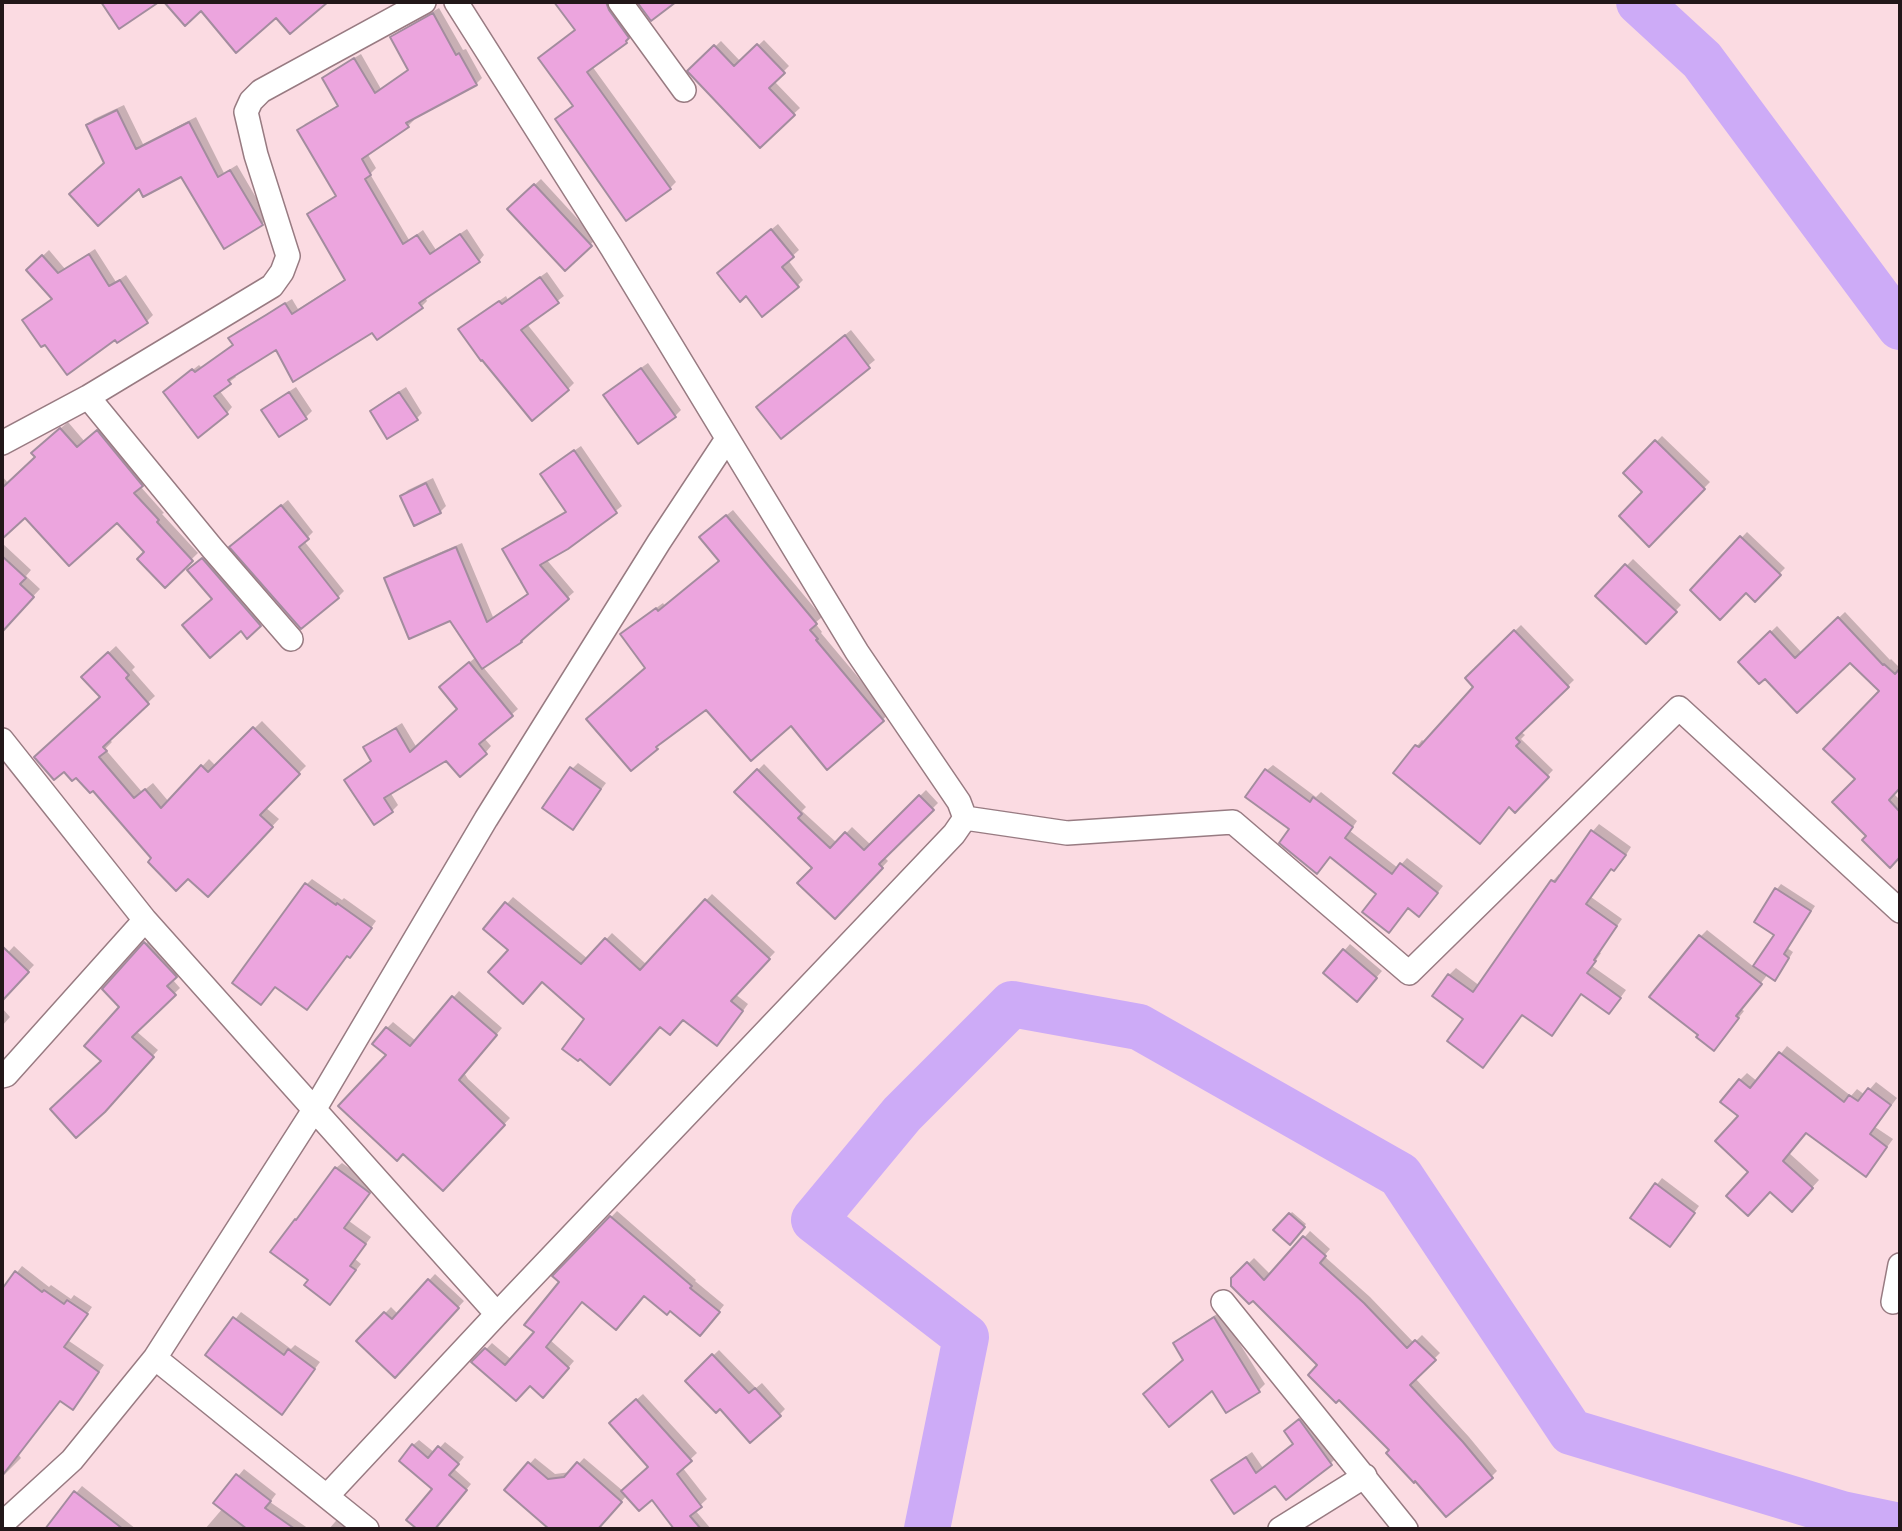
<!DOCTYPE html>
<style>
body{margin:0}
#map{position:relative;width:1902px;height:1531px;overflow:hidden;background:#fbdbe2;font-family:Poppins,sans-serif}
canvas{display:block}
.frame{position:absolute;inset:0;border:4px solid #221719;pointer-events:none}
</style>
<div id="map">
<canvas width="1902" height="1531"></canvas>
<div class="frame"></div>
</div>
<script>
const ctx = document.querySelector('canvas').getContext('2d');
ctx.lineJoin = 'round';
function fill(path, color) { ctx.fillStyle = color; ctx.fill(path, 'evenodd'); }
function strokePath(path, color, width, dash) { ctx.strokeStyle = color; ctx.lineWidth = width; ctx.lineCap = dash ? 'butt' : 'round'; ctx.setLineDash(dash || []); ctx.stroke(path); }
const shadow = new Path2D(`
 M167,2H325L290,32L277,15L201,9L185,23Z
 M556,2H613L632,36L592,66L676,182L670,188L575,105L576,30Z
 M439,8L463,50L466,49L482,78L476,84L412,118L414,120L408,126L367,153L376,168L370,174L409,240L423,230L436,250L467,229L484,255L479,261L425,297L427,301L421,307L373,331L276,347L234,374L236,377L219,390L232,407L227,413L171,387L199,365L202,368L234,344L231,338L236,332L292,299L298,309L347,278L309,214L315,208L338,195L300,130L305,124L340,104L324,78L330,72L361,54L381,89L409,69L392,38L398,32Z
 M764,40L789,66L774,81L800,108L760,145L690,71L721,41L741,62Z
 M124,105L143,144L196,117L224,173L237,165L268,218L262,224L225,246L182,175L139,186L106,163L88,125L94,119Z
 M541,179L596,239L565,269L509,209Z
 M778,224L799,250L788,260L803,280L797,286L725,268Z
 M95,249L116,282L126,275L153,315L147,321L30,315L53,298L28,270L49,250L65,269Z
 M547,272L564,296L527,324L574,383L568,389L467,323L506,296L508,300Z
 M851,330L875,360L782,437L764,401Z
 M648,363L681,410L675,416L611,389Z
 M296,387L312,411L306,417L264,410L270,404Z
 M406,387L422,413L416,419L372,411L378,405Z
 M68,422L85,442L104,424L148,478L140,486L164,513L162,514L198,553L165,585L147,552L118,520L25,515L2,537V476L8,483L38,457L40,446Z
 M1662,436L1710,482L1649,544L1645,492L1626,473Z
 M581,446L622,506L567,548L546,559L574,592L526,634L521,641L483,667L518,709L484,738L491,746L486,752L446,758L390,792L398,805L392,811L346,780L372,760L365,748L371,742L402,723L417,748L459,709L447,681L476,657L450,619L386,579L392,573L462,543L493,617L529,593L504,549L510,543L567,510L548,469Z
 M433,478L446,506L440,512L402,496L408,490Z
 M288,500L313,532L304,541L344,591L338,597L238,541Z
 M733,510L822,617L815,623L822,632L821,633L889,714L828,767L791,723L707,707L662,741L631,769L647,668L628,629L663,603L665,606L721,560L707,531Z
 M1747,532L1785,568L1755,599L1746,591L1692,590Z
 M2,543L31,570L26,576L40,589L4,627L2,625Z
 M208,554L265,619L247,636L214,598L195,565Z
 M1633,559L1681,605L1646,642L1598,596Z
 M1845,612L1890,660L1891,659L1900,668V786L1893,793L1900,800V855L1890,865L1869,836L1857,779L1882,690L1850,661L1765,676L1740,662L1777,626L1802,653Z
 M1521,625L1574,680L1521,732L1525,735L1521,739L1553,770L1515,810L1510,806L1395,772L1417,746L1422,740L1425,742L1476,687L1467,678Z
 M116,646L135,667L132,670L155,696L109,739L112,742L105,749L142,792L153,783L169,802L209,759L216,766L262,721L306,766L265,807L279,819L215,888L188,877L153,858L93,788L102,697L90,670Z
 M578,763L606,783L573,827L572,769Z
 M764,764L806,807L802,811L837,843L852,827L871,845L926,790L938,803L884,857L888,861L835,917L814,868L736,792Z
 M1273,765L1316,797L1321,792L1357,821L1350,831L1398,868L1407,858L1443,886L1425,909L1409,907L1378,893L1330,856L1291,829L1267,770Z
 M1599,824L1631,847L1621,863L1614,869L1612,868L1591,897L1622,919L1599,952L1601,953L1592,966L1626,990L1615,1005L1582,993L1552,1034L1523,1014L1483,1066L1449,975L1456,968L1480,986L1553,881L1559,874L1561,876L1593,831Z
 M312,879L342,900L344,898L376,921L356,949L276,985L306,885Z
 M1781,884L1815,906L1787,948L1793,952L1780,973L1775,978L1768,974L1741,1009L1744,1011L1719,1042L1701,936L1707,930L1754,967L1776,934L1777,889Z
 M712,894L775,952L735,994L748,1004L723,1038L683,1018L587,1019L485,929L513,897L588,959L612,933L647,965Z
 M151,938L181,970L172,979L180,988L136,1031L158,1050L104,1110L121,1007L104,989Z
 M1350,944L1382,971L1363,993L1325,973Z
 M14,946L34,965L2,999V959Z
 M459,991L502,1028L464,1073L468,1079L510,1118L443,1189L404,1152L389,1055L387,1028L393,1022L416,1041Z
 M2,1008L10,1017L2,1026Z
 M1787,1046L1851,1096L1857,1089L1865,1095L1876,1082L1897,1098L1875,1127L1893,1139L1872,1168L1807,1131L1789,1153L1819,1180L1798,1203L1751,1172L1740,1115V1080L1747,1073L1758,1082Z
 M342,1163L375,1186L349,1221L371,1237L355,1259L361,1264L336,1296L310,1280L336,1168Z
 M1662,1178L1699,1206L1676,1238L1632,1217Z
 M617,1211L696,1280L695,1281L724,1305L706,1328L645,1294L583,1300L550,1340L574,1361L549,1390L474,1362L492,1343L512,1360L536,1332L561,1282L555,1276Z
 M1292,1212L1306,1224L1290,1242L1276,1230Z
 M1310,1231L1330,1249L1324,1256L1370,1297L1414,1343L1422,1335L1440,1353L1415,1378L1469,1437L1497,1471L1491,1477L1392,1450L1320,1365L1233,1279L1254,1258L1271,1275Z
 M22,1266L49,1287L51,1285L71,1299L74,1295L92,1307L69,1341L104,1365L79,1401L60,1399L18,1454L21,1458L2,1477V1292Z
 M435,1274L464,1301L395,1376L359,1341L391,1307L398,1314Z
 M241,1312L291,1349L295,1345L320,1362L287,1407L207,1355Z
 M1220,1312L1265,1384L1259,1390L1227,1411L1213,1389L1185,1360L1175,1343L1181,1337Z
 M719,1350L756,1388L762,1383L785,1409L779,1415L720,1407L687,1381Z
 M643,1394L697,1453L682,1467L707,1499L695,1510L711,1529H676L652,1497L627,1495L597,1529H552L506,1490L535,1458L555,1474L571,1472L584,1458L623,1491L650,1467L611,1423Z
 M1306,1415L1337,1457L1331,1463L1275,1483L1214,1480L1220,1474L1252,1452L1263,1468L1295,1443L1292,1425Z
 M419,1440L435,1453L445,1442L464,1457L454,1469L471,1484L434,1529H420L408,1520L434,1489L413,1445Z
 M244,1469L276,1494L270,1502L309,1529H205L223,1508L216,1503Z
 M82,1486L136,1529H46Z
 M341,1515L359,1529H329Z`);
const river = new Path2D(`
 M1639,2L1702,60L1900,327
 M927,1529L966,1337L814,1220L902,1114L1012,1004L1139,1027L1400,1175L1571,1432L1842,1514L1900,1526`);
const building = new Path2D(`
 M101,2H159L119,29Z
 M164,2H328L290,34L276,18L236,53L201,11L185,26Z
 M554,2H606L609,10L629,38L626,41L627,43L587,72L671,189L626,221L555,119L573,106L538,58L575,30Z
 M637,2H676L651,21Z
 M433,13L456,55L459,53L477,85L406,123L409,127L362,159L371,175L365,179L403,244L417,235L430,254L460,234L480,262L419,303L423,308L377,340L372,333L293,382L276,350L228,380L231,384L214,396L228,414L198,438L163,392L192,369L195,372L233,345L228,338L266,315L285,303L292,314L345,280L307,214L336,196L297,130L338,106L322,78L354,58L375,93L408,70L390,37Z
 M757,44L785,73L769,88L795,115L760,148L687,71L714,45L734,66Z
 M117,110L136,149L189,122L218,177L230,170L263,225L224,249L181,177L143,197L139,189L98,226L69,194L104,163L86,125Z
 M534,184L592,246L565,271L507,209Z
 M771,229L794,257L782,267L799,287L762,317L746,296L740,302L717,273Z
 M89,254L109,286L120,280L148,323L117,343L115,340L67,375L45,345L41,347L22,320L52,299L26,270L42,255L58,273Z
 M540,277L559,303L521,330L569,390L532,421L482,360L481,361L458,329L499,301L502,304Z
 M845,335L870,368L781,439L756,407Z
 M641,368L676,417L638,444L603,395Z
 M289,392L307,419L279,437L261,410Z
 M399,392L418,420L387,439L370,411Z
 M60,428L77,447L97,430L143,486L134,493L159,520L157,522L193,561L165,588L137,559L144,552L117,523L69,566L25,518L2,539V488L35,457L31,453Z
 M1655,440L1705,489L1649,547L1619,516L1642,492L1623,473Z
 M574,450L617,513L568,549L540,565L569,599L521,641L522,642L482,669L450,621L409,639L384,578L456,547L487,622L528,594L502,549L566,512L540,474Z
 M426,483L441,513L414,526L400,496Z
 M281,505L309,539L299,547L339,598L301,629L229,547Z
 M726,515L817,624L810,630L818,639L816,640L884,721L827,770L791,726L751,761L706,710L656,747L658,749L631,771L586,719L645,668L620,634L656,608L658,611L719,561L699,537Z
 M1740,536L1781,575L1755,602L1746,593L1720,620L1690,590Z
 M2,556L26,578L20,584L34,597L2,632Z
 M202,558L261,626L247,639L241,631L210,658L182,625L212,599L187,570Z
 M1625,564L1677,612L1646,644L1595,596Z
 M1838,617L1883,665L1884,664L1895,674L1900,668V788L1889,800L1900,812V857L1890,868L1862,840L1866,836L1832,802L1855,779L1823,749L1879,691L1850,663L1797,713L1765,679L1759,684L1738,662L1770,631L1795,658Z
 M1514,630L1569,687L1516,738L1520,742L1516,746L1549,777L1515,813L1509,807L1480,844L1393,773L1415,745L1419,747L1473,687L1465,678Z
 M108,652L129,675L126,678L149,704L103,747L107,751L99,757L134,798L145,789L161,808L201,765L208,772L253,727L300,774L260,815L273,827L208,897L188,879L176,891L148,862L151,858L93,791L90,793L76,778L72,781L64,772L54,780L34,757L100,697L81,677Z
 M469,662L513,716L479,744L487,754L460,777L446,761L384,798L393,812L374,825L344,780L371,761L363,747L396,728L410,752L457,709L439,687Z
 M570,767L601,789L573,830L542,808Z
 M757,769L802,814L798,818L830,848L845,832L864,850L919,795L934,810L879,864L883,868L835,919L797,883L812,868L734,792Z
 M1265,769L1310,802L1313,797L1353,827L1345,838L1392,874L1400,863L1438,893L1419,917L1408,908L1389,933L1362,912L1376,894L1330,857L1317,874L1279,843L1289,829L1245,797Z
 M1591,830L1626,855L1614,871L1611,869L1586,904L1617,926L1594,960L1596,961L1587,973L1621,998L1609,1014L1581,994L1552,1036L1522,1015L1483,1068L1447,1041L1463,1019L1432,996L1448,974L1473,992L1551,880L1555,882Z
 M305,883L336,905L337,903L372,928L350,958L347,956L307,1010L275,987L261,1005L232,983Z
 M1775,888L1811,911L1784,954L1789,958L1775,981L1753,966L1774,935L1754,922Z
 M705,899L770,959L731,1001L743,1011L717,1046L683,1020L670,1035L660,1027L610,1085L580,1059L578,1061L562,1049L584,1019L542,982L523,1004L488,972L508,950L483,929L505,902L581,964L605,938L640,970Z
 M1699,935L1762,984L1736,1016L1739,1018L1714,1051L1696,1037L1698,1035L1649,997Z
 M144,942L177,977L167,986L176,995L132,1037L154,1057L105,1112L76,1138L50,1109L101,1061L84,1046L119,1007L102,989Z
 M2,946L29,972L2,1001Z
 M1343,949L1377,978L1357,1002L1323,973Z
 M452,996L497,1035L459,1080L505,1125L443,1191L403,1154L397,1161L338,1106L386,1055L372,1044L386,1027L410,1046Z
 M1779,1052L1844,1102L1849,1095L1858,1101L1868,1088L1891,1105L1870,1134L1887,1147L1866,1177L1806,1133L1783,1161L1813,1188L1792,1212L1770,1192L1748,1216L1726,1196L1748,1172L1715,1141L1738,1116L1720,1102L1739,1079L1750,1088Z
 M335,1167L370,1193L344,1228L366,1244L350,1266L356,1270L330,1305L304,1285L308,1280L270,1252L295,1219L296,1220Z
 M1655,1183L1695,1213L1670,1247L1630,1218Z
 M1289,1213L1305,1227L1290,1245L1273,1230Z
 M610,1216L692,1286L690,1288L720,1312L700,1336L670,1311L667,1315L644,1296L616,1330L582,1302L546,1347L569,1368L543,1398L530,1386L516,1401L471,1362L485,1348L505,1365L534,1332L524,1325L559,1282L552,1276Z
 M1303,1236L1326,1256L1320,1263L1364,1303L1407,1348L1415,1340L1436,1360L1410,1385L1463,1442L1493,1478L1446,1517L1415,1481L1414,1483L1386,1453L1389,1450L1339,1400L1336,1403L1308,1375L1317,1365L1253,1301L1249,1304L1231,1286V1278L1247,1262L1264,1280Z
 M15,1271L42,1292L44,1290L64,1304L67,1300L88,1314L64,1347L99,1372L73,1410L60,1401L2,1476V1289Z
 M428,1279L459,1308L395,1378L356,1341L384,1312L392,1319Z
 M233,1317L284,1355L288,1349L315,1369L282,1415L205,1355Z
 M1214,1317L1260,1392L1226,1413L1212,1391L1169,1427L1143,1394L1183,1360L1173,1343Z
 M712,1354L749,1393L755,1388L781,1416L750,1443L720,1409L716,1413L685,1381Z
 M636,1399L692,1461L677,1474L702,1507L690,1516L701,1529H674L652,1500L639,1511L621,1491L648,1467L609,1423Z
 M1299,1419L1332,1465L1286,1500L1275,1486L1234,1514L1211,1480L1246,1457L1256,1473L1293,1444L1284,1431Z
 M412,1444L428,1458L438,1446L459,1464L449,1475L467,1490L435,1529H417L406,1520L432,1489L399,1461Z
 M528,1462L548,1479L564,1477L577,1462L622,1502L598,1529H549L504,1490Z
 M236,1474L271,1501L265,1508L295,1529H247L213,1503Z
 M74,1491L123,1529H45Z`);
const street = new Path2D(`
 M620,2L684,90
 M88,397L212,548L291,639
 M2,443L88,397L272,286L282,272L288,256L256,155L246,112L251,101L261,91L424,2
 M2,740L145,920L497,1314
 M965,818L1067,833L1233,822L1409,973L1679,708L1900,911
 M2,1076L6,1075L145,920
 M1223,1302L1406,1529
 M1893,1302L1900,1265
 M155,1358L367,1529
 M327,1496L497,1314L954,834L965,818L959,802L857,652L612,248L456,2
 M2,1524L72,1460L155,1358L314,1110L486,819L659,542L727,439
 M1280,1529L1365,1476`);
fill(shadow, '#0003');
strokePath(river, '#cdabf7', 46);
fill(building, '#eca5de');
strokePath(building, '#a38c9e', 2);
strokePath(street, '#987b82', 26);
strokePath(street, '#fff', 23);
</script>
